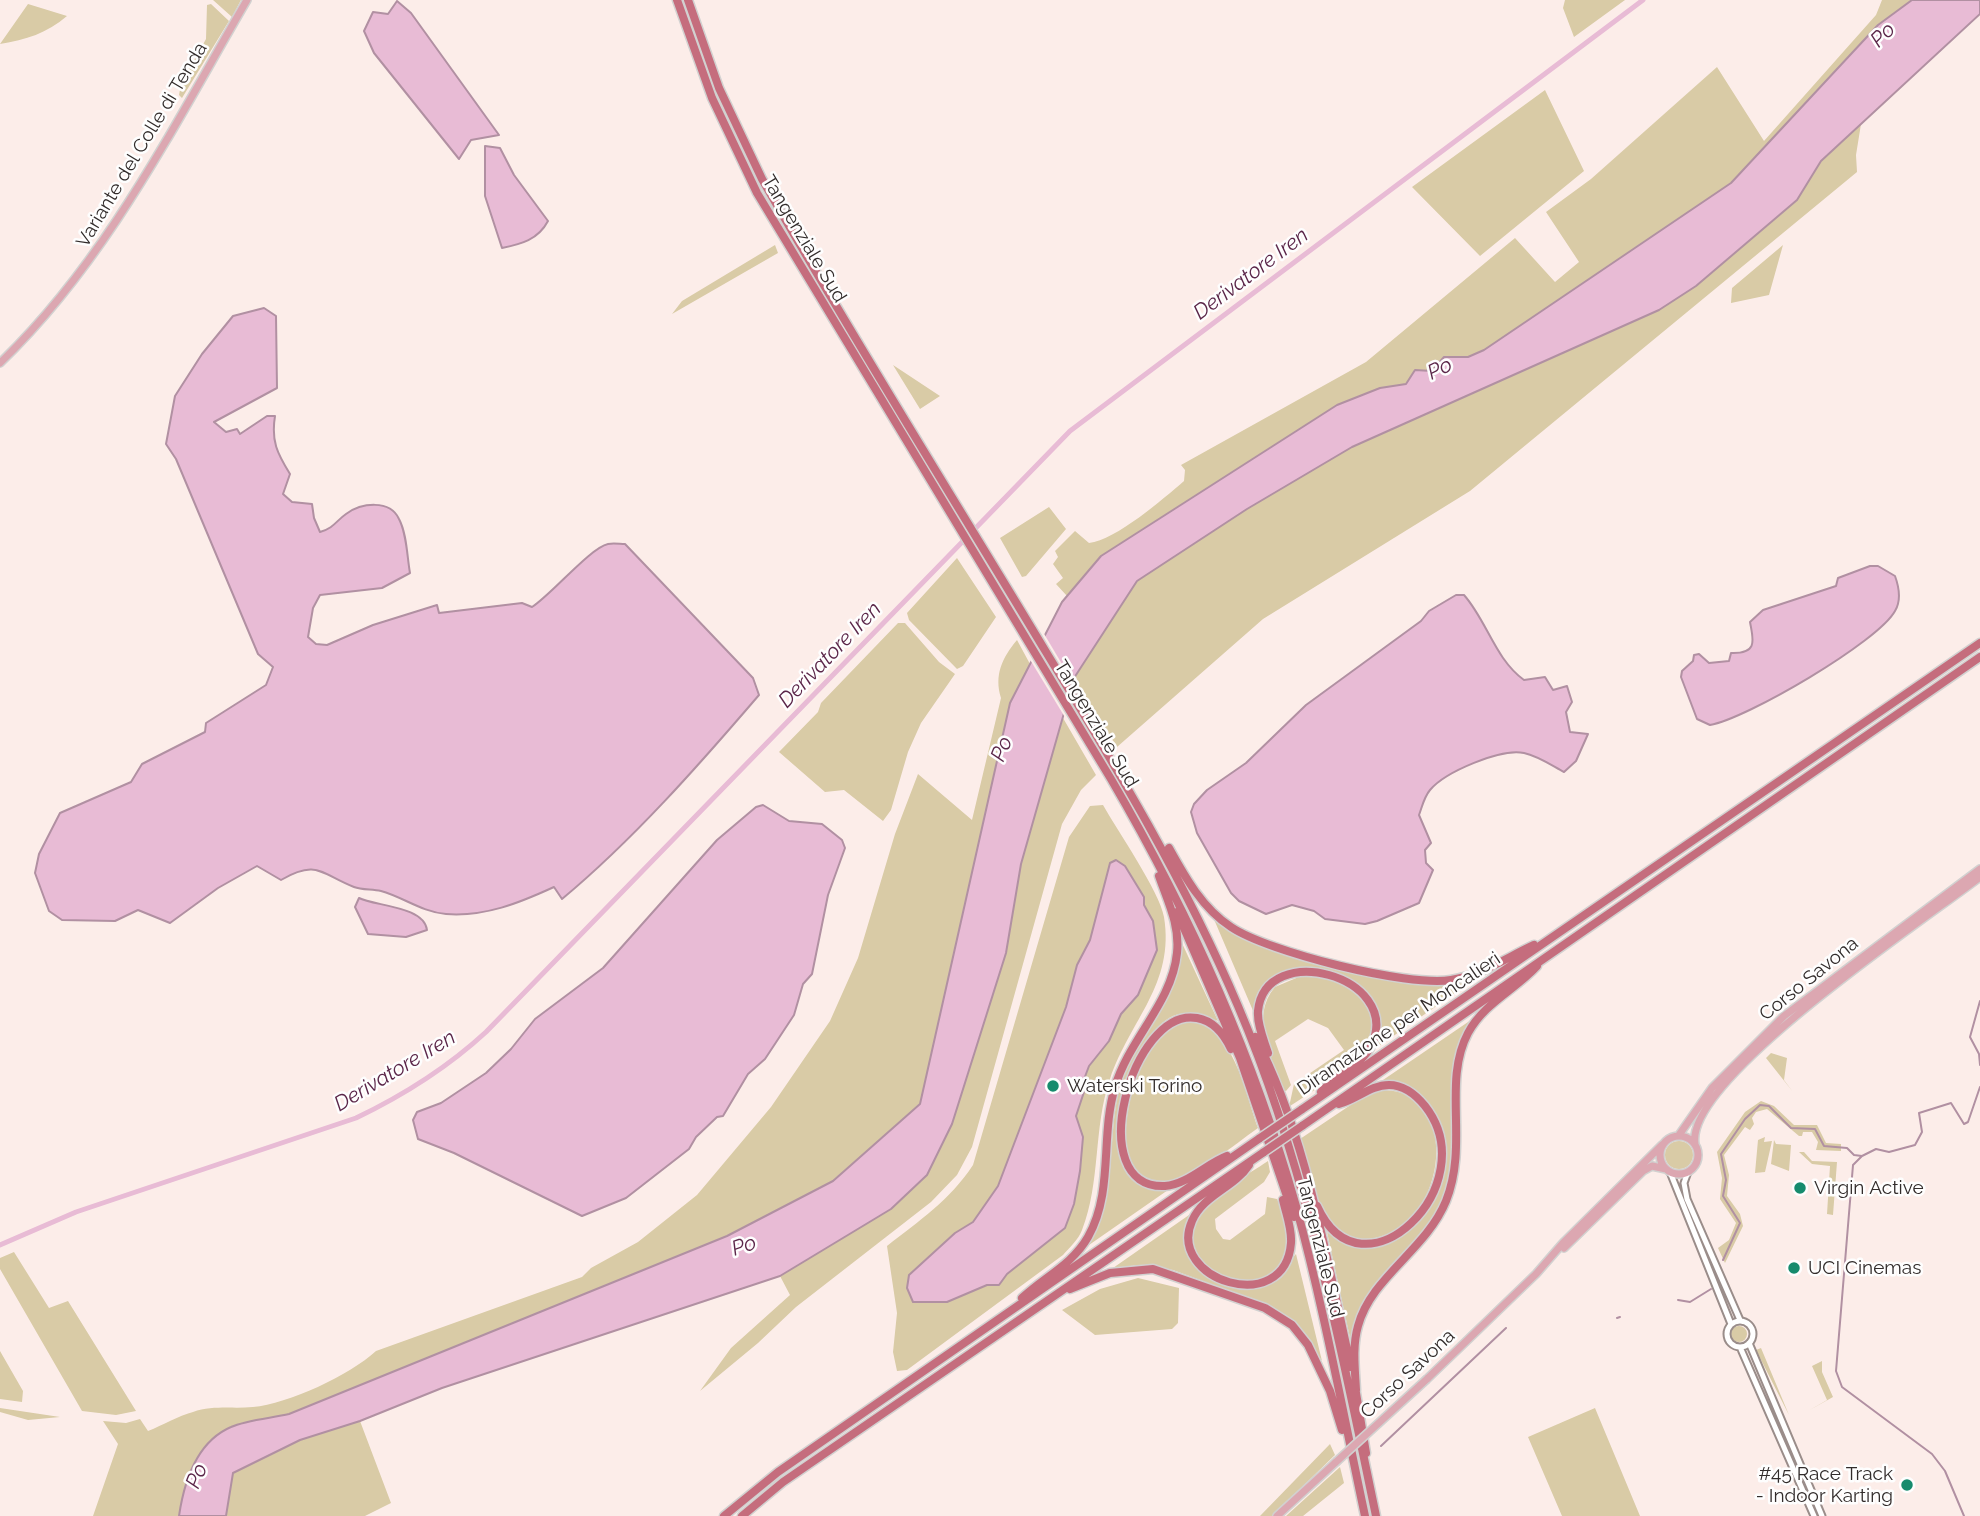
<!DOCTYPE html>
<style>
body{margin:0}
canvas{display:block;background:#fcede9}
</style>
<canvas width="1980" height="1516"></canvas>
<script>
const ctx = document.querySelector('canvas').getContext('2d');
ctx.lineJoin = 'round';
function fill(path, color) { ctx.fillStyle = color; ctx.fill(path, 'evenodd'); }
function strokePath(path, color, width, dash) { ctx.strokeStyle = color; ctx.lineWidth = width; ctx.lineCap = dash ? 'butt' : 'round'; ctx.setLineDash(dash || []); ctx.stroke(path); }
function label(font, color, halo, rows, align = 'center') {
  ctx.font = font + ' Raleway,sans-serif'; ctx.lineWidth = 5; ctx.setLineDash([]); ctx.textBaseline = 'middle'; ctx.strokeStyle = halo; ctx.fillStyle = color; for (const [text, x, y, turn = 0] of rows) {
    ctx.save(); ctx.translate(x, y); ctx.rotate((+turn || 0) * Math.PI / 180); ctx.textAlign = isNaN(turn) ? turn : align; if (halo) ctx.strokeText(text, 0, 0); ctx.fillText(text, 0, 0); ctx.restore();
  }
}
const green = new Path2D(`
 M213,0H241L232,17Z
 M1565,0H1625L1574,37L1563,8Z
 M1882,0H1912L1878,25L1731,183L1484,350L1468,357H1444L1432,371L1415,370L1406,384L1380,388L1337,406L1101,556L1067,596L1056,584L1063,578L1053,564L1058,557L1055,551L1075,531L1089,543C1116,540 1163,499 1184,481L1185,470L1181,465L1366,362L1515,238L1555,282L1579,262L1546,212L1591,179L1717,67L1764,141L1876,15Z
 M28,4L67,16C47,33 26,40 0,44Z
 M211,4L229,21L182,98L179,95L181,84L206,39L207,5Z
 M1545,90L1584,171L1480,256L1412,187Z
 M1861,124L1856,155L1857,172L1470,491L1263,619L1117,747L1074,678L1137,581L1247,509L1352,447L1659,310L1696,286L1797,200L1821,161Z
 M775,245L778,253L672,314L682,301Z
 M1783,245L1769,295L1731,303L1732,288Z
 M893,365L940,396L920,409Z
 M1049,507L1066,529L1026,576L1022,577L1000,538Z
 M957,558L996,617L963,666L957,669L909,620L907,613Z
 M898,623H905L939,662L955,674L921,723L908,752L891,810L883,821L844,790L825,792L779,752L818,712L821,703Z
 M1017,640L1030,664L1010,703L920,1104L833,1181L727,1236L289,1414C271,1418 247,1420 231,1427C196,1442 184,1482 179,1516H93L118,1444L103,1421L126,1423L140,1419L148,1431C163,1425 178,1416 193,1412C213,1405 233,1409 253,1407C288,1404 350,1375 376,1351L582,1277L591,1268L638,1242L697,1195L771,1107L830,1021L858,958L895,834L918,774L972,820L1001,698C994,675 1002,658 1017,640Z
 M1063,718L1096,775L1081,790L1062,824L972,1147L957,1175L931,1202L796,1307L758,1343L700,1391L731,1348L790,1295L780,1276L891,1209L927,1174L952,1124L1006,954L1021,864Z
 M1103,805C1117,830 1160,892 1164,917C1175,984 1130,1020 1110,1079C1093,1128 1101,1182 1082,1230C1079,1239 1069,1248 1063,1255L907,1370L897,1371L893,1352L897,1313L887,1246C919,1221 950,1200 973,1165L1069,837L1090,806Z
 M1213,917C1249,950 1377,984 1427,985C1442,986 1460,979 1474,980L1376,1048C1377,1042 1380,1034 1380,1027C1381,966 1270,939 1254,1013Z
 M1181,941L1218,1021C1205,1017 1189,1009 1173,1016C1136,1031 1102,1146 1129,1176C1141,1189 1155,1186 1168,1190L1089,1245C1091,1233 1103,1216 1106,1201C1115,1154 1108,1109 1128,1063C1149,1016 1177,998 1181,941Z
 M1301,976C1325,975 1342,982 1360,997C1408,1039 1317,1087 1289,1107L1294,1084L1344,1050L1328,1028L1308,1019L1275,1041L1291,1085L1286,1091L1283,1090C1272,1058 1249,1017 1275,987Z
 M1471,1020L1453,1066L1452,1169L1443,1198L1435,1215L1408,1251L1368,1294L1350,1338L1327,1232C1333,1236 1341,1243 1350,1246C1419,1266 1476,1154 1426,1102C1416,1091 1395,1090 1383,1080Z
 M1193,1021C1235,1032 1245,1092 1258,1128C1235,1144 1193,1180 1166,1182C1093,1189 1134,1039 1177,1023C1181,1021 1188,1022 1193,1021Z
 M1771,1053L1787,1058L1784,1080L1793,1092L1766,1058Z
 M1381,1090C1462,1088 1449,1224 1375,1238C1364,1240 1348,1240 1339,1232C1315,1211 1309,1168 1300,1139L1358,1100Z
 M1761,1101L1774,1106L1794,1125H1817L1826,1143L1841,1144V1151L1816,1150L1818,1142L1812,1132H1803L1802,1136H1799L1767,1109L1756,1112L1752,1118L1754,1124L1750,1130L1745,1127L1724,1155L1729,1175L1727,1196L1740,1214L1743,1226L1725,1263L1718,1248L1729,1240L1736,1223L1720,1199L1722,1178L1717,1152L1745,1112Z
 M1765,1137L1764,1142L1772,1141L1765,1172L1755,1173L1758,1140Z
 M1774,1140L1776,1144L1791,1145L1789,1171L1771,1164Z
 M1665 1155a14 14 0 1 1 28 0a14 14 0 1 1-28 0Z
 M1799,1152H1804L1812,1161L1837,1162L1833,1215L1827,1214L1830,1166L1812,1164Z
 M1268,1161L1270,1172L1264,1182L1215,1219L1216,1229L1223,1239L1230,1240L1265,1214L1267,1197L1277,1199C1283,1210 1287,1227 1287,1240C1286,1317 1157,1270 1199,1213C1216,1191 1246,1176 1268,1161Z
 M1189,1215C1188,1227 1183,1239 1188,1252C1200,1285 1249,1300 1277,1279C1286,1273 1290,1260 1296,1254L1322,1361L1299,1327L1273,1307L1173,1270L1139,1265L1113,1268Z
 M14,1252L49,1308L68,1301L136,1411L116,1415L82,1411L0,1269V1258Z
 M1138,1278L1179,1288L1178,1323L1172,1329L1095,1335L1062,1310L1100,1289Z
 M1731 1334a8 8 0 1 1 16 0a8 8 0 1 1-16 0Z
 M1761,1348L1789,1415L1758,1354L1756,1350Z
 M0,1351L23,1391L22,1402L0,1399Z
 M1822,1361V1372L1833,1397L1808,1411L1827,1400L1812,1366Z
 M0,1408L60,1417L28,1420L0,1412Z
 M1595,1408L1640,1516H1562L1528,1437Z
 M360,1421L391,1503L365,1516H226L233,1473L300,1440Z
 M1330,1444L1335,1455L1272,1516H1260Z
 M1340,1467L1344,1483L1303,1516H1286Z`);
const water = new Path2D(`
 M1912,0H1980V14L1821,161L1797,200L1696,286L1659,310L1352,447L1247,509L1137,581L1074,678L1021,864L1006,953L952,1124L927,1175L891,1209L780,1276L442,1388L360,1421L300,1440L233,1473L226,1516H179C184,1482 196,1442 231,1427C246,1420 272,1418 289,1414L727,1236L833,1181L920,1104L1010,703L1062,602L1101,556L1337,405L1380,388L1406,384L1415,370L1432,371L1444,357H1468L1484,350L1731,183L1878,25Z
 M397,1L411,13L499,135L471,140L459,159L374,53L364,31L373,12L388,14Z
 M485,146L500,148L514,175L548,221C538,240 521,244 502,248L485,196Z
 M264,308L276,316L277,388L214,422L226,432L237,429L240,434L267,416H275C271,441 277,453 290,474L283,494L292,502L312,504L314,518L320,532C334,528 336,521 346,514C361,503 390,499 399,519C407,534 407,557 410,573L382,588L320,595L313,608L308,637L316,644L327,645L373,625L437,605L439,613L522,603L532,607C552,594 590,548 608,544C613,543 620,544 625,544L753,678L759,695C699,765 633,840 562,899L554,887C519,903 485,917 446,914C422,912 403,897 381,891C372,889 362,890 354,887C321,874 317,859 281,880L257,866L218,888L170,923L138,910L115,921L62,920L49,911L35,873L39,854L60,813L131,782L142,764L205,732L206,723L266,685L273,667L258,654L176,459L166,444L175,396L202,354L233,316Z
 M1870,566H1878L1895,576C1899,587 1901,601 1895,611C1878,642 1746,719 1710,725L1697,719L1681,677L1682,671L1693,661L1694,655L1699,654L1709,663L1729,661L1731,653C1759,654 1753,639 1750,622L1763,610L1836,586L1838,578Z
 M1456,595H1464C1487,621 1495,659 1524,680L1545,677L1553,690L1567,686L1572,702L1566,712L1570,732L1588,734L1576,761L1564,772C1551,765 1538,756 1524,753C1501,748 1445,772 1430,790C1424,797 1422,807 1419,815L1431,843L1425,850L1426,863L1433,870L1419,903L1377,921L1365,924L1325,919L1314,911L1292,905L1266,914L1239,901L1231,893L1197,833L1191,812L1194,804L1207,790L1246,763L1306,705L1421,621L1429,611Z
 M763,805L789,821L822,824L842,840L845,848L828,895L812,974L803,984L794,1015L765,1059L748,1074L723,1116L717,1117L696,1137L689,1149L626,1198L582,1216L454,1153L418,1139L413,1120L417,1112L441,1103L486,1073L511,1049L535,1019L603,968L717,840L756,807Z
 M1116,860L1125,866L1144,897V905L1153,921L1157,950L1138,995L1121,1014L1109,1041L1089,1066L1083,1082L1084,1092L1076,1116L1083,1137L1080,1171L1074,1204L1065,1228L1007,1274L999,1285H987L947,1302H913L907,1288L909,1275L955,1233L973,1222L998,1186L1066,1007L1077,965L1090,940L1110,863Z
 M359,898C374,906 424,906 427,930L406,937L368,934L355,907Z`);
const pier = new Path2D(`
 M1043,632L1075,686L1066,719L1029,658Z`);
const stream = new Path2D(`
 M1980,1001L1970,1037L1979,1054L1980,1065
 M1862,1156L1853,1165L1836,1371L1842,1387L1932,1454L1945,1471L1964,1516
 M1723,1260L1740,1223L1723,1196L1726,1180L1721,1154L1745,1119L1760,1105L1769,1106L1791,1128L1815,1129L1824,1146L1847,1148L1854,1155L1862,1156L1876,1149L1889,1152L1915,1145L1922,1132L1919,1113L1951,1103L1964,1124L1968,1122L1980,1087
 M1678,1300L1690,1302L1711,1289
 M1617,1318L1620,1317
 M1381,1446L1506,1328`);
const canal = new Path2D(`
 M0,1245L76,1212L356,1118C404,1095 447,1068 486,1032L1070,431L1643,0`);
const minor = new Path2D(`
 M1670,1172L1731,1324
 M1688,1172L1684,1183L1687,1199L1740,1320
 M1727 1334a13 13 0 1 1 26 0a13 13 0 1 1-26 0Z
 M1749,1343L1822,1516
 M1740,1347L1814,1516`);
const major = new Path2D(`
 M0,363C107,260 173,127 247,0
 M1679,1135L1712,1088L1784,1016L1980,869
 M1660 1155a19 19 0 1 1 38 0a19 19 0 1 1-38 0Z
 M1695,1144C1684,1079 1927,918 1980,877
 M1564,1248L1643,1171L1652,1166L1666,1169
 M1427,1379L1536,1274L1563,1243L1662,1145
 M1277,1516L1336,1462`);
const highway = new Path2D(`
 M677,0L712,98L757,193L1111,779C1190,914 1253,1055 1296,1206C1324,1308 1343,1413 1365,1516
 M688,0L719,88L762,179C853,339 951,494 1046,652C1116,767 1185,881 1238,1006C1307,1168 1340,1344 1376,1516
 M1169,848C1185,877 1202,908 1231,927C1268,952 1407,987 1451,980C1482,975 1506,958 1534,945
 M1177,912L1240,1058L1294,1217
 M1255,1037C1306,1133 1327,1262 1351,1367
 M1268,1053C1264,1040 1257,1025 1258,1011C1265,939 1402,976 1372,1044C1363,1065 1336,1075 1321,1092
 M1301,1110L1980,643
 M1302,1126L1980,657
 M1227,1156C1206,1164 1188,1184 1165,1186C1081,1190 1132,1006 1197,1018C1214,1021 1224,1034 1231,1049
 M1249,1165C1234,1188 1203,1195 1192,1221C1166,1280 1285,1318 1291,1243C1292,1228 1286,1214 1283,1200
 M1317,1206C1362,1306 1487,1185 1425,1106C1416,1095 1404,1085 1389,1085C1371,1085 1357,1099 1339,1104
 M1070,1289L1110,1273L1153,1269L1265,1308L1292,1325L1308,1345L1330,1391L1342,1430
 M1022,1298C1044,1277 1072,1265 1088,1237C1114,1191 1100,1136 1115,1087C1129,1039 1172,1003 1177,953C1180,925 1168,902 1159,876
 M1355,1387L1366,1453
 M1356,1390C1355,1369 1352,1347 1358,1326C1371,1277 1426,1250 1446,1201C1469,1144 1442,1082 1468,1033C1484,1003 1515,990 1537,966
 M724,1516L778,1472L1260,1138
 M742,1516L783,1482L1264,1152`);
const majorBridge = new Path2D(`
 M1336,1462L1427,1379`);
const highwayBridge = new Path2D(`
 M1260,1138L1301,1110
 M1264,1152L1302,1126`);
const markers = [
 [1053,1086,7,"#168b6d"],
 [1800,1188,7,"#168b6d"],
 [1794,1268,7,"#168b6d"],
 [1907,1485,7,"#168b6d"]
];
const streetNames = [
 ["Variante del Colle di Tenda",142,145,-59],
 ["Tangenziale Sud",804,239,59],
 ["Tangenziale Sud",1096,724,59],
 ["Corso Savona",1809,979,-39],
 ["Diramazione per Moncalieri",1399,1024,-34],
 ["Tangenziale Sud",1320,1247,76],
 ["Corso Savona",1408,1374,-43]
];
const poiNames = [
 ["Waterski Torino",1067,1086],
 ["Virgin Active",1814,1188],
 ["UCI Cinemas",1808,1268],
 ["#45 Race Track",1893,1474,"right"],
 ["- Indoor Karting",1893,1496,"right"]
];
const waterNames = [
 ["Po",1883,35,-45],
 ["Derivatore Iren",1251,274,-37],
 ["Po",1440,369,-25],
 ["Derivatore Iren",830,655,-46],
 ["Po",1002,749,-68],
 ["Derivatore Iren",395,1071,-31],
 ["Po",744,1246,-19],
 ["Po",197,1476,-68]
];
fill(green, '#d9cba6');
fill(water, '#e8bbd5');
strokePath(water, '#b190a2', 2);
fill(pier, '#fcede9');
strokePath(stream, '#b190a2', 2);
strokePath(canal, '#e8bbd5', 5);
strokePath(minor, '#9a8d8a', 9);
strokePath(major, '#d2d1d0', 10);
strokePath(highway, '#d2d1d0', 11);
strokePath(minor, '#fff', 5);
strokePath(major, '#dca7b1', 7);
strokePath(highway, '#c56d7d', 8);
strokePath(majorBridge, '#d2d1d0', 10, []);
strokePath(highwayBridge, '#d2d1d0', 11, []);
strokePath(majorBridge, '#dca7b1', 7);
strokePath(highwayBridge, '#c56d7d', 8);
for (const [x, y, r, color] of markers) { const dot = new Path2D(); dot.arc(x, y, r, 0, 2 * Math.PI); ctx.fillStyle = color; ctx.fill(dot); strokePath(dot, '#fefefe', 2.5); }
label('19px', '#322c2b', '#fefefe', streetNames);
label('19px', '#322c2b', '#fefefe', poiNames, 'left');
label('italic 21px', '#5b2649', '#fefefe', waterNames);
</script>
